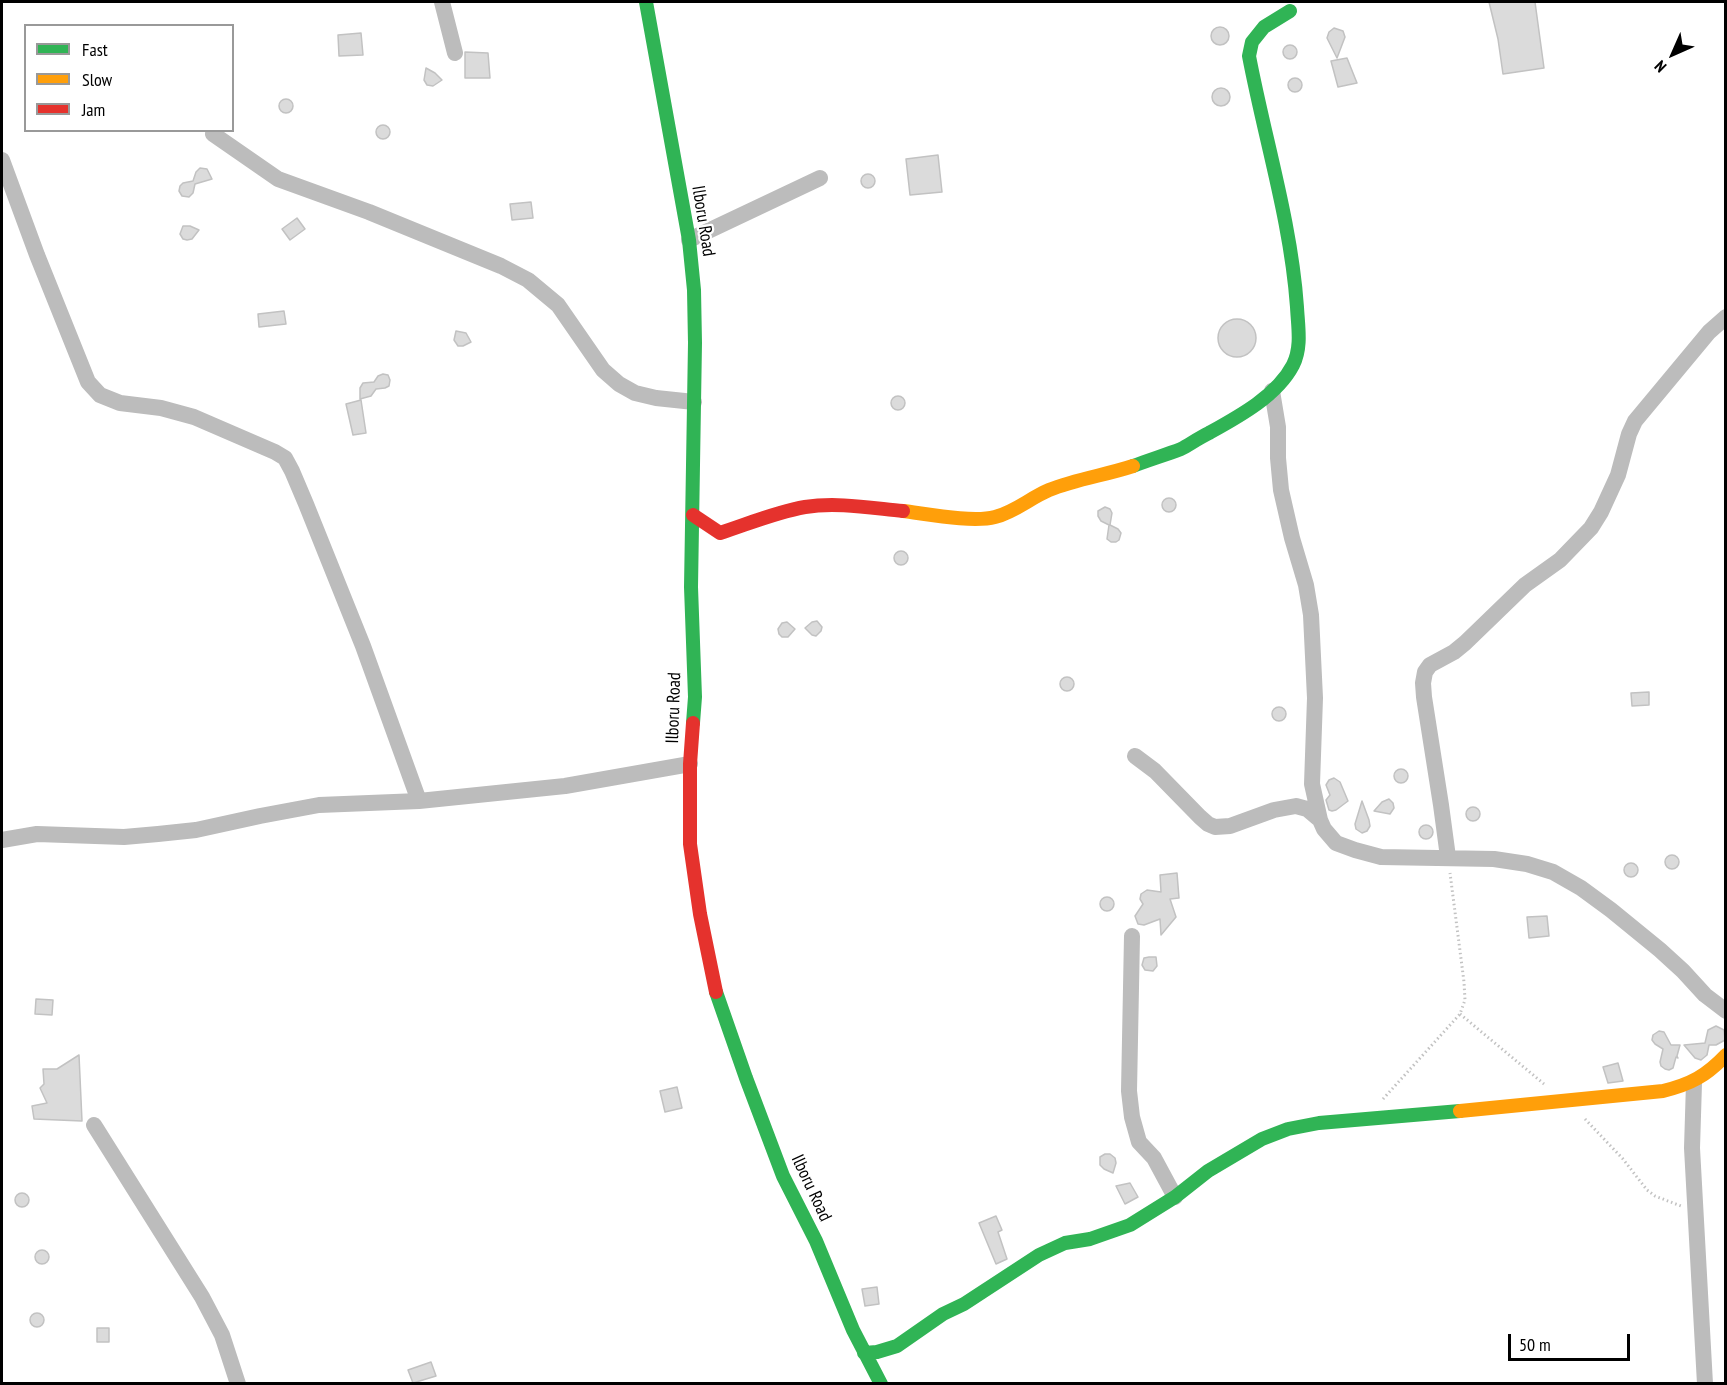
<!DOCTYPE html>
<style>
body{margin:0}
#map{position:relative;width:1727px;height:1385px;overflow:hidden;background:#fff;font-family:"PT Sans Narrow",sans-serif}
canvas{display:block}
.frame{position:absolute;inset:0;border:3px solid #000;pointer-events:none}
.legend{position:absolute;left:24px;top:24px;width:210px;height:108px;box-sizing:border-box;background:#fff;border:2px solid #999;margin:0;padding:8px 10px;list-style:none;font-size:18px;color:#000}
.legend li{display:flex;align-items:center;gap:12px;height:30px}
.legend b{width:30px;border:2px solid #999}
.north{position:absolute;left:1643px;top:24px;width:60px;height:60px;-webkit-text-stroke:4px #fff;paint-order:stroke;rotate:225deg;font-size:16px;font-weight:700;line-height:24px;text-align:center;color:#000}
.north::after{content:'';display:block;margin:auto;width:21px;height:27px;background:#000;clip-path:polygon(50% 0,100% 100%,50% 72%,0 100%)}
.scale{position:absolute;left:1508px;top:1334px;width:122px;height:27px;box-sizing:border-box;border:3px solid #000;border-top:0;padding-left:8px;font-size:18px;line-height:21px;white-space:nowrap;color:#000;-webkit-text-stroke:4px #fff;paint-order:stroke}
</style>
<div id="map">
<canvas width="1727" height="1385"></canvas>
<div class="frame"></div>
<ul class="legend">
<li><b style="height:8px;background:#30b455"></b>Fast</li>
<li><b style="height:8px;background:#ff9f0a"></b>Slow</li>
<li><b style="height:8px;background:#e5322d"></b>Jam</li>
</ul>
<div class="north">N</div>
<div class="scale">50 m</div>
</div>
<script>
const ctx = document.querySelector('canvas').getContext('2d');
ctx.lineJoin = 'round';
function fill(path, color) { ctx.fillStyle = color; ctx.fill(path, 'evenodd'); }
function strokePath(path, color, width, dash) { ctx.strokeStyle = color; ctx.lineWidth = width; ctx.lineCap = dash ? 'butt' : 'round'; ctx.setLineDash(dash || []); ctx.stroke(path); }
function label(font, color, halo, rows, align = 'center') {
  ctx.font = font + ' "PT Sans Narrow",sans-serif'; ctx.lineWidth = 4.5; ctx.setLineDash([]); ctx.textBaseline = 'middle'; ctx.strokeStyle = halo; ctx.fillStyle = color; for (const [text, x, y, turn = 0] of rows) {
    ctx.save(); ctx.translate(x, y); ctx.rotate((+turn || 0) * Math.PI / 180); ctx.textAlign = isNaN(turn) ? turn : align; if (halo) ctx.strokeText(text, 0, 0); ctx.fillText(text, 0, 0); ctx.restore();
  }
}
const building = new Path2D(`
 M1489,2H1535L1544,68L1503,74L1498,39Z
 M1211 36a9 9 0 1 1 18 0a9 9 0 1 1-18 0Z
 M1334,28L1343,31L1345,37L1337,58L1327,38L1329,32Z
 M361,33L363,55L339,56L338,35Z
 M1283 52a7 7 0 1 1 14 0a7 7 0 1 1-14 0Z
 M465,52L488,53L490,78H465Z
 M1347,58L1357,83L1338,87L1331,61Z
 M426,68L435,73L442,80L433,86L427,85L424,80Z
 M1288 85a7 7 0 1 1 14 0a7 7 0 1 1-14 0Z
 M1212 97a9 9 0 1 1 18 0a9 9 0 1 1-18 0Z
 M279 106a7 7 0 1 1 14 0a7 7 0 1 1-14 0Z
 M376 132a7 7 0 1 1 14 0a7 7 0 1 1-14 0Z
 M938,155L942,192L910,195L906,159Z
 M200,168L207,169L212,179L195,184L193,193L189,197L182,196L179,191L180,186L183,183L193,181L196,172Z
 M861 181a7 7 0 1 1 14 0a7 7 0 1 1-14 0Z
 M531,202L533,218L512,220L510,204Z
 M297,218L305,229L290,240L282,229Z
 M183,226H190L199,230L192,239L187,240L183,239L180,234Z
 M284,311L286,324L259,327L258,314Z
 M1218 338a19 19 0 1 1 38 0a19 19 0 1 1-38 0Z
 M456,331L466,333L471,342L463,346H458L454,340Z
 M383,374L388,375L390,380L389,386L385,388L376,389L371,396L360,399V388L363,383L374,382L378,376Z
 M891 403a7 7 0 1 1 14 0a7 7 0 1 1-14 0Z
 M361,400L366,433L353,435L346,404Z
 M1162 505a7 7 0 1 1 14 0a7 7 0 1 1-14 0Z
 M1105,507L1110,509L1112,513L1110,525L1118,529L1121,533L1119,540L1116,542H1111L1107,539L1109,525L1101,521L1098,516V511Z
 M894 558a7 7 0 1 1 14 0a7 7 0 1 1-14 0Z
 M817,621L822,627L821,631L816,636L812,635L805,628L812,622Z
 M787,622L795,629L788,637H782L779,634L778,629L782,623Z
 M1060 684a7 7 0 1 1 14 0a7 7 0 1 1-14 0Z
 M1649,692V705L1632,706L1631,693Z
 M1272 714a7 7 0 1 1 14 0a7 7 0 1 1-14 0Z
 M1394 776a7 7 0 1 1 14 0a7 7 0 1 1-14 0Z
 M1334,778L1340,782L1348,801L1336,810L1332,811L1329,810L1326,800L1330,795L1326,785L1329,780Z
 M1389,799L1393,803L1394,808L1390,814L1374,811L1382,802Z
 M1362,801L1369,820L1370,826L1367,831L1362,833L1356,829L1355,824Z
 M1466 814a7 7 0 1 1 14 0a7 7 0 1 1-14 0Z
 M1419 832a7 7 0 1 1 14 0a7 7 0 1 1-14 0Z
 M1665 862a7 7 0 1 1 14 0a7 7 0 1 1-14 0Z
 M1624 870a7 7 0 1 1 14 0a7 7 0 1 1-14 0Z
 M1177,873L1179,898L1170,899L1176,917L1161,935L1160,919L1144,925L1138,924L1135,916L1143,904L1140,899L1141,894L1147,890L1161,892L1160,875Z
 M1100 904a7 7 0 1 1 14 0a7 7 0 1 1-14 0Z
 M1547,916L1549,936L1529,938L1527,917Z
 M1149,957H1156L1157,966L1153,971L1145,970L1142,965L1144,958Z
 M36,999L53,1000L52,1015L35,1014Z
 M1716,1026L1724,1030L1725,1040L1716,1045H1709L1707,1055L1701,1060L1695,1058L1684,1045L1705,1043L1708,1030Z
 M1659,1031L1664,1032L1671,1045H1680L1677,1056L1678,1058L1676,1057L1673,1068L1669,1070L1665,1069L1661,1066L1660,1062L1663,1049L1655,1044L1652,1040L1653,1035Z
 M79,1055L82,1121L34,1119L32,1106L47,1103L40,1088L44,1084L43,1069H57Z
 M1618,1063L1623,1081L1608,1083L1603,1067Z
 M677,1087L682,1108L665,1112L660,1091Z
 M1105,1154H1110L1115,1158L1116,1163L1113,1173L1104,1169L1100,1165V1157Z
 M1130,1183L1138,1197L1125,1204L1116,1186Z
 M15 1200a7 7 0 1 1 14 0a7 7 0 1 1-14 0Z
 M996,1216L1002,1230L998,1232L1007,1259L996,1264L979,1223Z
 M35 1257a7 7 0 1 1 14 0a7 7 0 1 1-14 0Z
 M877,1287L879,1304L865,1306L862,1289Z
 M30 1320a7 7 0 1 1 14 0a7 7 0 1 1-14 0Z
 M97,1328H109V1342H97Z
 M431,1362L436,1376L413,1383L408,1370Z`);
const path = new Path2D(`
 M1460,1014L1544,1084
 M1383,1099L1460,1014L1465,1000L1464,982L1450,873
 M1585,1119L1623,1159L1647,1190L1655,1196L1681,1206`);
const street = new Path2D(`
 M442,2L455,53
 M213,134L278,179L369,212L501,266L528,280L558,305L603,370L619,384L635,393L656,398L694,402
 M2,160L37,255L88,382L100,395L120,403L161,408L194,417L275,452L285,458L292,471L306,504L363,646L419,801
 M689,240L820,178
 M1272,391L1278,427V458L1281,490L1292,538L1306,585L1311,615L1315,698L1312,784L1320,820L1324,829L1336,843L1355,850L1381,857L1494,859L1527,864L1553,872L1581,888L1611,910L1660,950L1683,971L1705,995L1726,1011
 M1135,756L1155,771L1200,817L1208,824L1215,827L1230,826L1274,810L1296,806L1307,809L1320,820
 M2,840L37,834L124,837L158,834L196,830L260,816L319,805L419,801L565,786L690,764
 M1448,857L1441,805L1424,697L1423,683L1425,672L1430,665L1454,652L1465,643L1525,585L1560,560L1591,528L1601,512L1618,475L1629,434L1635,421L1709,332L1726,317
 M1132,936L1129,1091L1132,1117L1139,1142L1154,1158L1175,1197
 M1694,1083L1692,1148L1705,1384
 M94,1125L202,1297L222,1335L238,1384`);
const fast = new Path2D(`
 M646,2L689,240L694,290L695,343L691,587L695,697L693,723
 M1133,466C1149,460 1165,455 1181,449C1190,444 1199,438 1209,433C1238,417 1277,396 1293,365C1302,347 1298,327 1297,307C1291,222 1265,140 1249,56L1252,42L1264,27L1290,11
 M716,992L746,1078L783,1176L816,1241L853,1330L881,1384
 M864,1353L877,1352L897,1346L943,1314L964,1304L1039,1255L1065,1243L1090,1239L1130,1225L1175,1197L1208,1171L1262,1139L1288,1129L1319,1123L1460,1111`);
const slow = new Path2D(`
 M903,511C927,514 973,523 995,517C1015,512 1030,498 1049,490C1076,479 1106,475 1133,466
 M1460,1111L1663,1091C1691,1084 1706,1076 1726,1055`);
const jam = new Path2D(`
 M693,515L720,533C748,524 776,512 805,507C837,502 871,508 903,511
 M693,723L690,764V844L700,914L716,992`);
const streetNames = [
 ["Ilboru Road",703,221,81],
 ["Ilboru Road",674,708,-88],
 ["Ilboru Road",811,1188,65]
];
fill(building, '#dbdbdb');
strokePath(building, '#c2c2c2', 1.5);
strokePath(path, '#c2c2c2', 3, [1.5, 3]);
strokePath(street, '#bcbcbc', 16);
strokePath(fast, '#30b455', 14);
strokePath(slow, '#ff9f0a', 14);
strokePath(jam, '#e5322d', 14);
label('18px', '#000', '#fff', streetNames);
</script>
